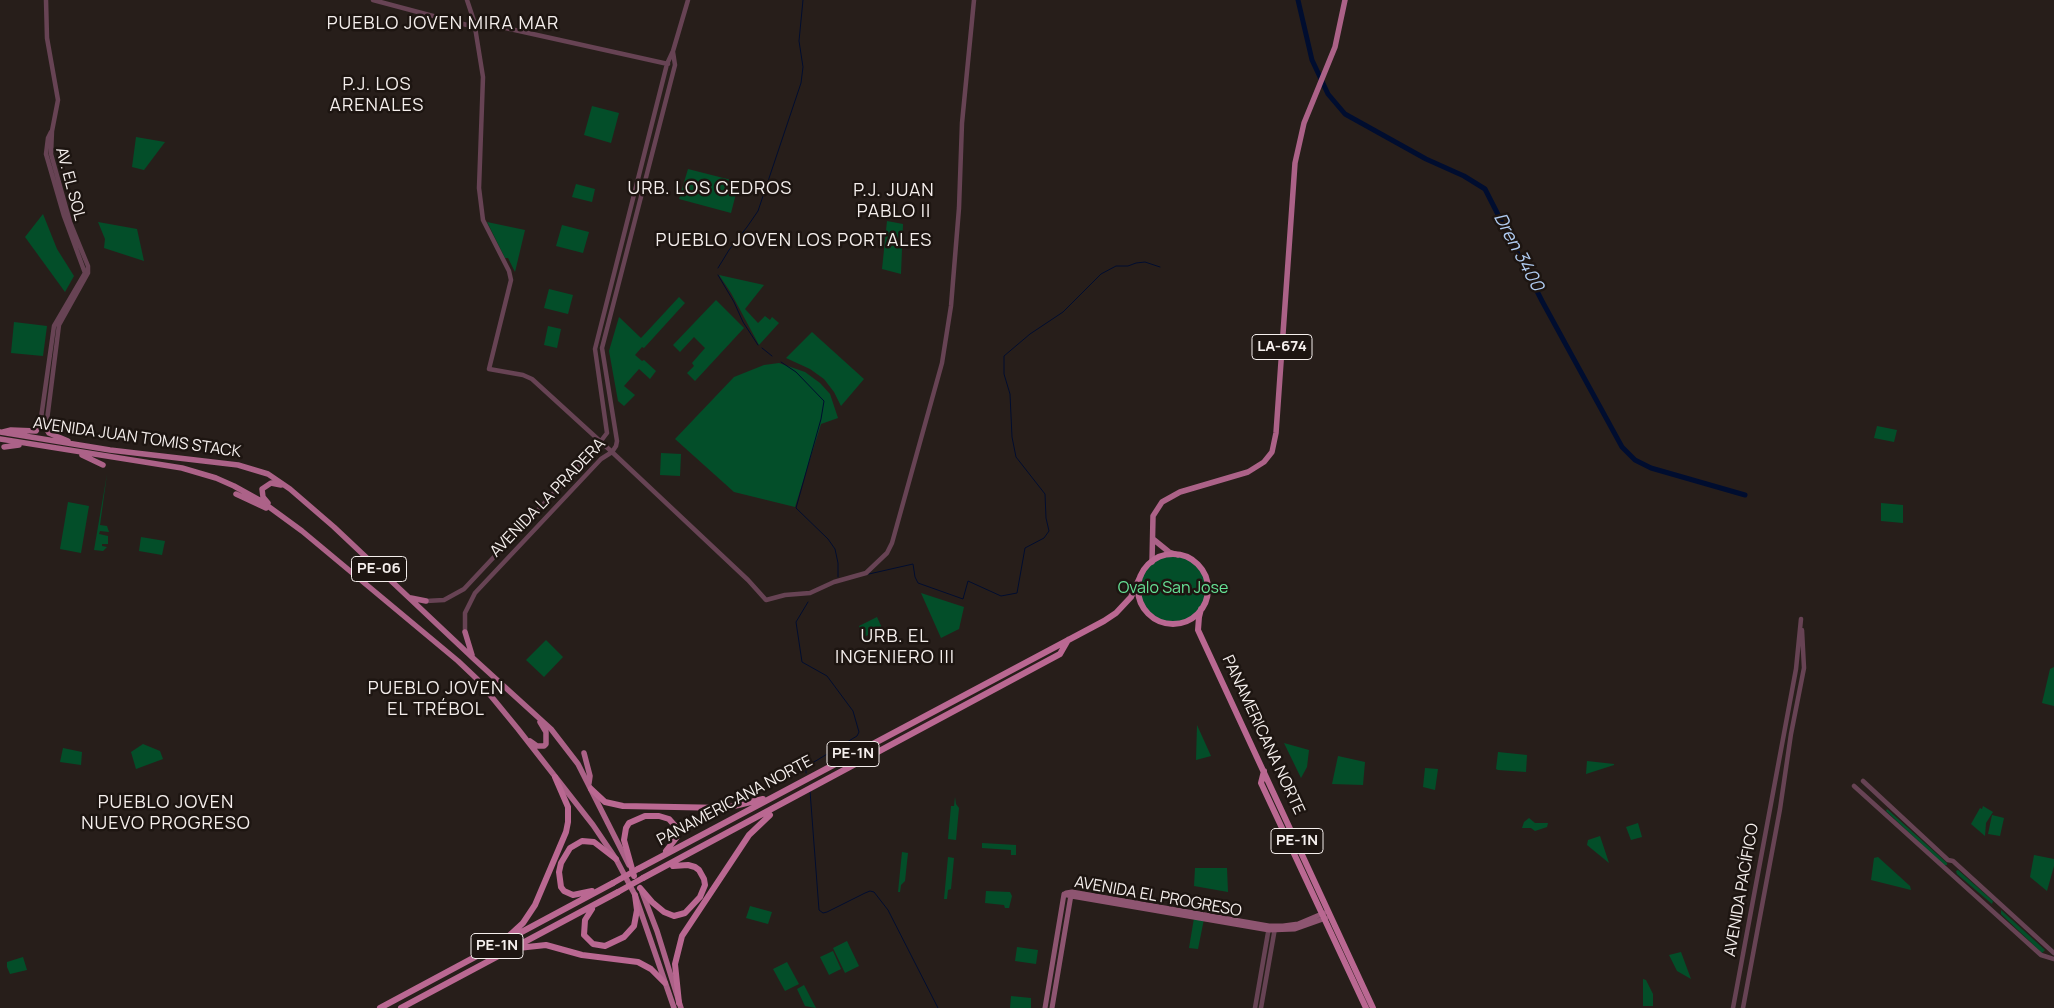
<!DOCTYPE html>
<html>
<head>
<meta charset="utf-8">
<style>
  body { margin:0 }
  canvas { display:block; background:#271e1a }
</style>
</head>
<body>
<canvas width="2054" height="1008"></canvas>
<script>
const ctx = document.querySelector('canvas').getContext('2d');
ctx.lineJoin = 'round';
function fill(path, color) {
  ctx.fillStyle = color;
  ctx.fill(path, 'evenodd');
}
function poly(rows) {
  const path = new Path2D();
  for (const r of rows) {
    if (r.length === 3) {
      path.moveTo(r[0] + r[2], r[1]);
      path.arc(r[0], r[1], r[2], 0, 2 * Math.PI);
      continue;
    }
    path.moveTo(r[0], r[1]);
    for (let i = 2; i < r.length; i += 2) path.lineTo(r[i], r[i + 1]);
  }
  return path;
}
function trace(path, color, width, dash) {
  ctx.strokeStyle = color;
  ctx.lineWidth = width;
  ctx.lineCap = dash ? 'butt' : 'round';
  ctx.setLineDash(dash || []);
  ctx.stroke(path);
}
function drawText(font, color, halo, rows, align = 'center') {
  ctx.font = font + ' Manrope,sans-serif';
  ctx.lineWidth = 5;
  ctx.setLineDash([]);
  ctx.textBaseline = 'middle';
  ctx.strokeStyle = halo;
  ctx.fillStyle = color;
  for (const [text, x, y, turn = 0] of rows) {
    ctx.save();
    ctx.translate(x, y);
    ctx.rotate((+turn || 0) * Math.PI / 180);
    ctx.textAlign = isNaN(turn) ? turn : align;
    if (halo) ctx.strokeText(text, 0, 0);
    ctx.fillText(text, 0, 0);
    ctx.restore();
  }
}
const green = poly([
  [592,106,619,113,611,143,584,135],
  [136,137,165,142,144,170,132,167],
  [688,169,739,182,731,213,679,199],
  [576,184,595,189,592,202,572,197],
  [43,214,57,249,74,276,65,292,25,237],
  [887,221,903,224,901,274,882,269],
  [98,222,137,229,144,261,104,248,105,239],
  [487,222,525,230,515,272,508,258,505,258],
  [562,225,589,232,583,253,556,246],
  [719,275,764,285,745,309,758,323,765,316,770,320,772,317,779,323,759,345,731,293],
  [549,289,573,295,568,314,544,308],
  [679,297,685,303,644,348,642,347,635,355,642,361,644,360,656,371,650,379,639,369,624,386,635,395,624,406,618,401,609,351,619,317,641,338],
  [716,300,744,328,695,381,687,373,694,366,692,363,705,348,694,337,680,352,673,345],
  [14,322,47,326,43,356,11,353],
  [548,326,561,329,557,348,544,345],
  [812,332,864,379,841,406,834,392,824,379,810,369,786,358],
  [779,363,805,372,820,383,830,394,838,418,821,424,795,507,734,492,675,439,734,377,764,365],
  [1877,426,1897,430,1894,442,1874,438],
  [661,453,681,454,680,476,660,475],
  [107,474,100,525,107,526,109,532,100,531,99,534,108,536,108,544,102,544,102,546,107,547,103,551,94,550],
  [68,502,89,506,81,553,60,549],
  [1881,503,1903,505,1903,523,1881,521],
  [141,537,165,541,162,555,139,551],
  [1173,589,33],
  [921,593,964,607,959,629,941,638],
  [877,617,882,628,864,637,859,626],
  [546,640,563,657,544,677,526,660],
  [2054,667,2054,706,2042,703,2050,669],
  [1197,725,1211,756,1196,760],
  [1284,743,1309,750,1307,767,1301,778],
  [143,744,160,751,163,759,136,769,131,752],
  [63,748,82,752,81,765,60,762],
  [1498,752,1527,755,1526,772,1498,770,1496,769],
  [1338,756,1365,762,1363,785,1332,784],
  [1587,761,1614,764,1614,765,1586,774],
  [1425,768,1438,769,1435,790,1423,787],
  [955,797,956,804,959,808,956,840,948,839,951,806,954,806],
  [1983,806,1993,812,1986,823,1985,836,1971,824,1980,808,1982,809],
  [1887,809,1947,863,1947,865,1944,865,1886,811],
  [1992,815,2004,818,2000,836,1988,834],
  [1529,818,1535,823,1548,823,1547,827,1535,831,1531,828,1522,828,1524,822],
  [1638,823,1642,837,1631,840,1626,827],
  [1600,836,1609,863,1587,845,1588,840],
  [982,843,1016,845,1016,855,1011,855,1011,850,982,848],
  [902,852,908,853,905,881,901,885,900,892,898,892],
  [2034,855,2054,859,2054,866,2047,891,2030,877],
  [948,857,954,858,951,889,948,890,947,899,944,899],
  [1878,857,1910,886,1911,890,1871,880,1874,858],
  [1195,868,1227,868,1228,892,1194,886],
  [1958,870,1993,901,1992,904,1957,874,1956,871],
  [986,891,1010,892,1012,896,1009,908,1005,908,1004,905,985,903],
  [750,906,772,912,768,924,746,918],
  [2001,910,2045,950,2042,953,2001,914],
  [1194,918,1204,919,1198,949,1189,948],
  [847,941,859,966,845,973,833,948],
  [1017,947,1038,950,1036,964,1015,961],
  [833,951,841,969,829,975,820,957],
  [1681,952,1691,979,1677,971,1669,955],
  [23,957,27,970,10,974,7,967,7,962],
  [787,962,799,984,785,991,773,969],
  [1643,979,1646,980,1653,994,1653,1006,1643,1006],
  [804,985,816,1008,805,1006,797,989],
  [1011,996,1031,998,1031,1008,1010,1008]
]);
const stream = poly([
  [718,268,729,250,747,227,758,211,801,83,803,67,799,41,803,0],
  [718,275,734,302,743,322,758,345],
  [762,348,772,356],
  [781,362,796,372,824,401,821,419,796,508,828,539,835,549,838,563,838,577],
  [869,574,913,564,915,577,918,583,963,599,968,581,1001,596,1017,593,1025,548,1044,538,1049,531,1046,518,1045,494,1016,457,1012,437,1010,394,1004,374,1004,356,1030,334,1063,312,1101,274,1116,266,1128,266,1136,263,1145,262,1160,267],
  [806,773,806,768,809,765,857,736,859,732,853,711,827,676,802,662,796,622,808,602],
  [810,791,819,910,823,913,827,912,865,893,870,891,874,892,888,910,938,1008]
]);
const canal = poly([
  [1298,0,1312,60,1328,94,1345,114,1426,159,1464,176,1485,189,1542,301,1622,447,1635,460,1651,468,1745,495]
]);
const tertiary = poly([
  [46,0,47,38,58,100,52,131,51,154,70,222,88,266,88,273,59,325,46,428],
  [373,0,467,25,474,21,668,64],
  [467,0,474,21,483,77,479,188,483,220,509,271,511,280,489,369,523,375,532,379,612,452,748,580,766,600,785,595,810,593,834,582,866,573,887,553,892,543,942,363,951,306,959,208,962,123,974,0],
  [40,425,54,326,85,273,64,216,46,154,48,138,51,132],
  [426,601,444,600,464,589,594,450,607,433,595,349,667,64,673,51,688,0],
  [465,632,465,613,475,593,601,459,612,452,616,446,617,441,602,348,675,65,673,52],
  [1863,781,1948,860,1953,861,2054,953],
  [1854,786,2041,955,2054,959],
  [1255,1008,1269,927],
  [1261,1008,1275,928],
  [1733,1008,1796,669,1801,619],
  [1743,1008,1780,809,1791,734,1804,668,1802,630]
]);
const secondary = poly([
  [1066,893,1072,892,1269,926,1283,926,1298,924,1324,913],
  [1064,894,1071,896,1269,930,1295,929,1326,918],
  [1045,1008,1064,894],
  [1052,1008,1071,895]
]);
const primary = poly([
  [46,428,49,433,68,441],
  [0,432,110,450,238,465,268,474,290,489,334,527,474,659,551,729,578,764,629,865],
  [3,432,11,430,36,431,40,425],
  [0,439,182,468,216,478,234,486,261,501,302,531,458,661,477,679,518,729,593,825,616,859,635,895,674,1008],
  [4,447,19,445],
  [82,455,103,465],
  [236,494,266,508],
  [268,503,263,497,262,489,271,483,281,485],
  [1153,539,1169,552,1178,555],
  [1152,562,1153,516,1162,502,1180,492,1248,472,1264,462,1272,452,1276,433,1295,163,1304,123,1335,47,1345,0],
  [411,598,426,601],
  [465,632,472,655],
  [530,741,537,746,544,746,546,744,546,732,540,722],
  [584,753,590,776,589,783],
  [642,892,657,931,681,1008]
]);
const trunk = poly([
  [1173,589,35],
  [1201,609,1199,617,1198,630,1373,1008],
  [1264,771,1261,783,1366,1008],
  [591,789,605,802,623,806,726,808,763,799],
  [638,869,1104,621,1116,613,1131,597,1141,575],
  [634,876,624,840,626,828,629,823,645,816,659,816,669,819,676,827,677,837,666,851],
  [643,878,1060,654,1068,640],
  [640,888,652,902,664,912,674,916,685,913,700,897,705,885,704,879,699,870,695,867,688,865,673,866],
  [592,891,573,895,564,891,561,887,559,872,561,863,570,848,582,841,594,842,616,859],
  [592,909,585,920,584,935,593,944,605,946,624,937,634,926,637,910,635,895],
  [510,935,523,923,535,905,566,832,568,822,568,807,555,777],
  [518,948,546,945,582,955,638,962,651,969,665,983],
  [679,1003,675,964,682,936,749,835,770,815],
  [380,1008,613,883],
  [401,1008,618,892]
]);
const trunkBridge = poly([
  [613,883,638,869],
  [618,892,643,878]
]);
const shields = [
  [1282,347,60],
  [379,569,55],
  [853,754,52],
  [1297,841,52],
  [497,946,52]
];
const shieldNames = [
  ["LA-674",1282,347],
  ["PE-06",379,569],
  ["PE-1N",853,754],
  ["PE-1N",1297,841],
  ["PE-1N",497,946]
];
const streetNames = [
  ["AV. EL SOL",70,184,75],
  ["AVENIDA JUAN TOMIS STACK",137,438,8],
  ["AVENIDA LA PRADERA",548,498,-46],
  ["PANAMERICANA NORTE",1263,735,65],
  ["PANAMERICANA NORTE",735,801,-28],
  ["AVENIDA PACÍFICO",1742,890,-80],
  ["AVENIDA EL PROGRESO",1158,897,10]
];
const parkNames = [
  ["Ovalo San Jose",1173,589]
];
const neighbourhoodNames = [
  ["PUEBLO JOVEN MIRA MAR",443,24],
  ["P.J. LOS",377,85],
  ["ARENALES",377,106],
  ["URB. LOS CEDROS",710,189],
  ["P.J. JUAN",894,191],
  ["PABLO II",894,212],
  ["PUEBLO JOVEN LOS PORTALES",794,241],
  ["URB. EL",895,637],
  ["INGENIERO III",895,658],
  ["PUEBLO JOVEN",436,689],
  ["EL TRÉBOL",436,710],
  ["PUEBLO JOVEN",166,803],
  ["NUEVO PROGRESO",166,824]
];
const waterNames = [
  ["Dren 3400",1518,252,62]
];
fill(green, '#034e29');
trace(stream, '#000d2f', 1);
trace(canal, '#000d2f', 5);
trace(tertiary, '#674354', 4.5);
trace(secondary, '#8e5571', 5);
trace(primary, '#ac6288', 5.5);
trace(trunk, '#ba6892', 6);
trace(trunkBridge, '#ba6892', 6);
for (const [x, y, w] of shields) {
  const box = new Path2D();
  box.roundRect(x - w / 2, y - 12.5, w, 25, 4);
  ctx.fillStyle = '#1d1511';
  ctx.fill(box);
  trace(box, '#f5efed', 1);
}
drawText('bold 15px', '#f5efed', null, shieldNames);
drawText('16px', '#f5efed', '#1d1511', streetNames);
drawText('16px', '#66e296', '#1d1511', parkNames);
ctx.letterSpacing = '1px';
drawText('18px', '#f5efed', '#1d1511', neighbourhoodNames);
ctx.letterSpacing = '0px';
drawText('italic 18px', '#b0ccf2', '#1d1511', waterNames);
</script>
</body>
</html>
